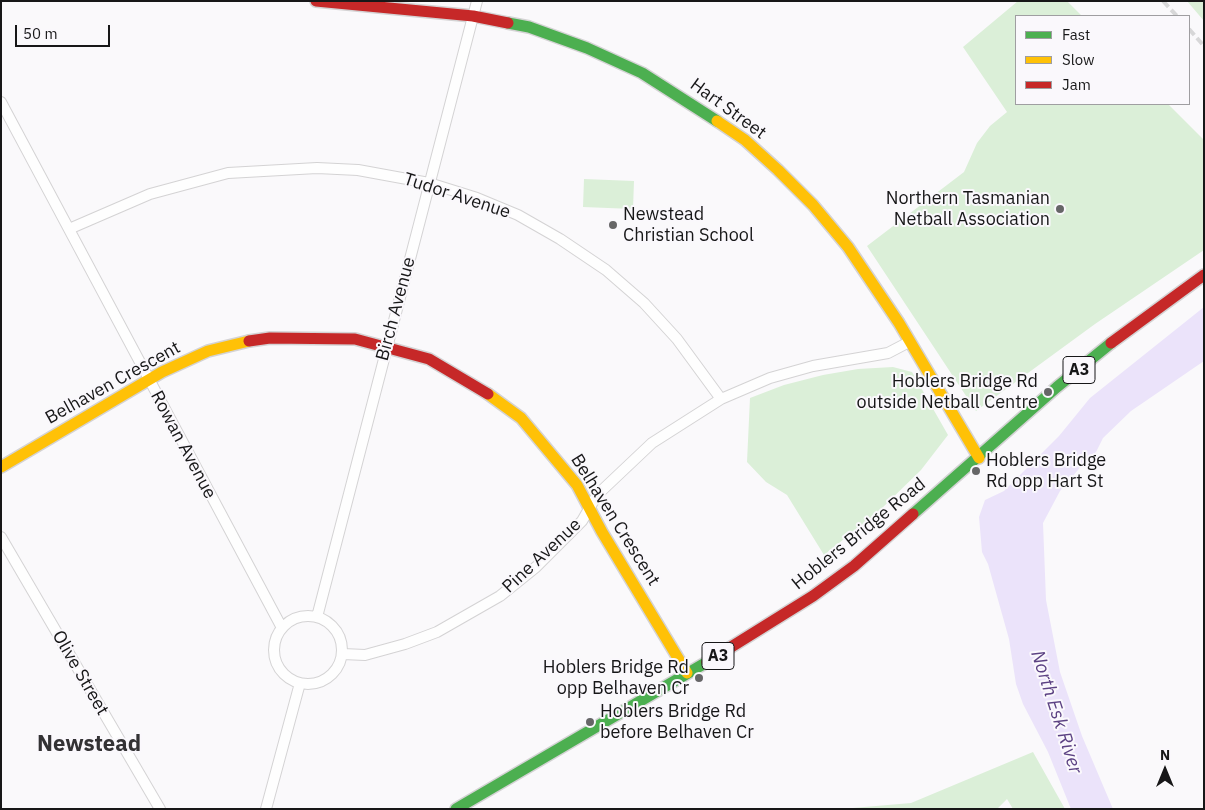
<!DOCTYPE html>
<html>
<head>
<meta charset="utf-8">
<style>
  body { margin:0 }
  #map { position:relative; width:1205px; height:810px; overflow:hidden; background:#faf9fb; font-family:"IBM Plex Sans",sans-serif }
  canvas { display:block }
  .frame { position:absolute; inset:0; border:2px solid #171718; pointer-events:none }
  .legend { position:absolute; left:1015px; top:15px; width:175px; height:90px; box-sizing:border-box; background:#faf8fc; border:1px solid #9f9ea1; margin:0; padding:6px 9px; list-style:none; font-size:15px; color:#171718 }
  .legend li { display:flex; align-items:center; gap:10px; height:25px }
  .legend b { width:25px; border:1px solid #9f9ea1 }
  .north { position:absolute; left:1140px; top:745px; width:50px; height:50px; -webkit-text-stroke:4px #faf8fc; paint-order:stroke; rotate:0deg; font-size:14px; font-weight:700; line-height:20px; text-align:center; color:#171718 }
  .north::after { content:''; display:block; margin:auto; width:18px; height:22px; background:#171718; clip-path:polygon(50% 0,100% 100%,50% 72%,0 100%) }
  .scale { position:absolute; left:15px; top:25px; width:95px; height:22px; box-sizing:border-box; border:2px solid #171718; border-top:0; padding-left:6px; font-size:15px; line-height:18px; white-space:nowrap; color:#171718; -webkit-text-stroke:4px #faf8fc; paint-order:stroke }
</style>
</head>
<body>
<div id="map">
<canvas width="1205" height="810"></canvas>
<div class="frame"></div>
<ul class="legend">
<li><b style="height:6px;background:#4caf50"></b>Fast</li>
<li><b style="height:6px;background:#ffc107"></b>Slow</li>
<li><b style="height:6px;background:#c62828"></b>Jam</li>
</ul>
<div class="north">N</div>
<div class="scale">50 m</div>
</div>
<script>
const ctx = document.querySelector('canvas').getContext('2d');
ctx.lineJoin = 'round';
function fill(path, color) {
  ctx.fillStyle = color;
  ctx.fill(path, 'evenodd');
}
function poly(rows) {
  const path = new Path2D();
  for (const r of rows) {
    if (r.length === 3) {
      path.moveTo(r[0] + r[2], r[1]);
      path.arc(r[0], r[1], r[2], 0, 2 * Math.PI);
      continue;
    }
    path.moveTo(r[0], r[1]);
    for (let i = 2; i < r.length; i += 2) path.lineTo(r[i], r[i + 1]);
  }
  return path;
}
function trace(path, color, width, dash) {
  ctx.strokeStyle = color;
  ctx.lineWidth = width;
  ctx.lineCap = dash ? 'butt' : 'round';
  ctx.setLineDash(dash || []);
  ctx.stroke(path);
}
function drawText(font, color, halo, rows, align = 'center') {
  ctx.font = font + ' "IBM Plex Sans",sans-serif';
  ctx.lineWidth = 4;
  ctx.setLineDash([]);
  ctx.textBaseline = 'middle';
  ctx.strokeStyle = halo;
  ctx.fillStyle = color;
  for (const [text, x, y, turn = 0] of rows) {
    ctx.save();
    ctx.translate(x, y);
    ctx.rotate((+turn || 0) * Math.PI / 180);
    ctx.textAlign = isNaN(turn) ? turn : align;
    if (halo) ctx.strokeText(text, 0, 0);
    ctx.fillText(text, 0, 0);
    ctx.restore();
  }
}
const green = poly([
  [1018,1,1067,1,1082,16,1016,16,1016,104,1168,104,1204,140,1204,250,1095,324,976,411,867,246,964,172,977,143,990,126,1007,112,963,47],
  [1187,1,1204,1,1204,21],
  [584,179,634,181,633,209,583,207],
  [893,367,912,372,948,435,921,470,879,511,824,555,787,495,766,482,747,462,750,398,784,385,823,375,858,369],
  [1033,752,1065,809,1013,809,1007,799,997,809,841,809,911,803]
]);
const water = poly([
  [1204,307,1204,361,1131,411,1103,438,1096,452,1089,457,1060,491,1043,523,1046,600,1060,672,1082,736,1113,809,1071,809,1048,752,1023,704,1016,684,1009,639,988,564,982,552,979,517,985,500,1004,491,1059,436,1090,398]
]);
const street = poly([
  [1,102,282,628],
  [69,229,150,194,228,173,317,168,358,170,429,183,477,198,518,215,560,239,606,270,644,303,677,339,721,399],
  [1,537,160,809],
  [308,650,34],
  [317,617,477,1],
  [343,654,365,655,405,644,437,632,500,596,536,567,582,521,597,495,652,443,721,399,770,378,813,366,888,353,909,342],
  [266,809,300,683]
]);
const fast = poly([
  [508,23,529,27,587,48,642,73,717,121],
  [913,514,1057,387,1111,343],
  [456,809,707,662]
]);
const slow = poly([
  [717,121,745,140,778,170,813,205,848,247,899,323,979,458],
  [488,394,521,418,577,485,602,532,687,673],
  [1,467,162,372,208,351,249,341]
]);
const jam = poly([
  [316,1,473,16,508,23],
  [249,341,270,338,355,339,429,359,488,394],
  [1111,343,1204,275],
  [707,662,813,596,854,566,913,514]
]);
const rail = poly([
  [1163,1,1177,16],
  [1189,29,1204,46]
]);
const markers = [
  [1060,209,5,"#666667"],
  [613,225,5,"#666667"],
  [1048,392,5,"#666667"],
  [976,471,5,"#666667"],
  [699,678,5,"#666667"],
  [590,722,5,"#666667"]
];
const shields = [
  [1079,370,32],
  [718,656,32]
];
const shieldNames = [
  ["A3",1079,370],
  ["A3",718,656]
];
const streetNames = [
  ["Hart Street",728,109,36],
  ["Tudor Avenue",457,196,18],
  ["Birch Avenue",396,309,-75],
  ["Belhaven Crescent",113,383,-29],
  ["Rowan Avenue",183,445,62],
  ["Belhaven Crescent",615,520,58],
  ["Hoblers Bridge Road",859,534,-39],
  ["Pine Avenue",542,556,-43],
  ["Olive Street",80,673,60]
];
const poiNames = [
  ["Northern Tasmanian",1050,199],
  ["Netball Association",1050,220],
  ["Newstead",623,215,"left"],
  ["Christian School",623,236,"left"],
  ["Hoblers Bridge Rd",1038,382],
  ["outside Netball Centre",1038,403],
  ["Hoblers Bridge",986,461,"left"],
  ["Rd opp Hart St",986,482,"left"],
  ["Hoblers Bridge Rd",689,668],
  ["opp Belhaven Cr",689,689],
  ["Hoblers Bridge Rd",600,712,"left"],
  ["before Belhaven Cr",600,733,"left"]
];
const waterNames = [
  ["North Esk River",1056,712,72]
];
const districtNames = [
  ["Newstead",89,745]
];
fill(green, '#dbefd8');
fill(water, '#ebe3fa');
trace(street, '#d4d3d4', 12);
trace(fast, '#d4d3d4', 14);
trace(slow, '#d4d3d4', 14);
trace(jam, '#d4d3d4', 14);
trace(street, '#fefefe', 10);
trace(fast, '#4caf50', 11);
trace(slow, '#ffc107', 11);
trace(jam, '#c62828', 11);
trace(rail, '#d7d7d8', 4, [8, 4]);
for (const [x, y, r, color] of markers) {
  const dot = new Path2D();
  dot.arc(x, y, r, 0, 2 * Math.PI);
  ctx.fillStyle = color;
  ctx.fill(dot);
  trace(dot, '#faf8fc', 2);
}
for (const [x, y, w] of shields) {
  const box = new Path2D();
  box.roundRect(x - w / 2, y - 13.5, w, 27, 4);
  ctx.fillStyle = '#faf8fc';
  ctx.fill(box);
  trace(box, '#171718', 1);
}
drawText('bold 16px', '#171718', null, shieldNames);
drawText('18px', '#171718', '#faf8fc', streetNames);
drawText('18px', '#171718', '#faf8fc', poiNames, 'right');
drawText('italic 19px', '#5c4283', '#faf8fc', waterNames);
drawText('bold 22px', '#333234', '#faf8fc', districtNames);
</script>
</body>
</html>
